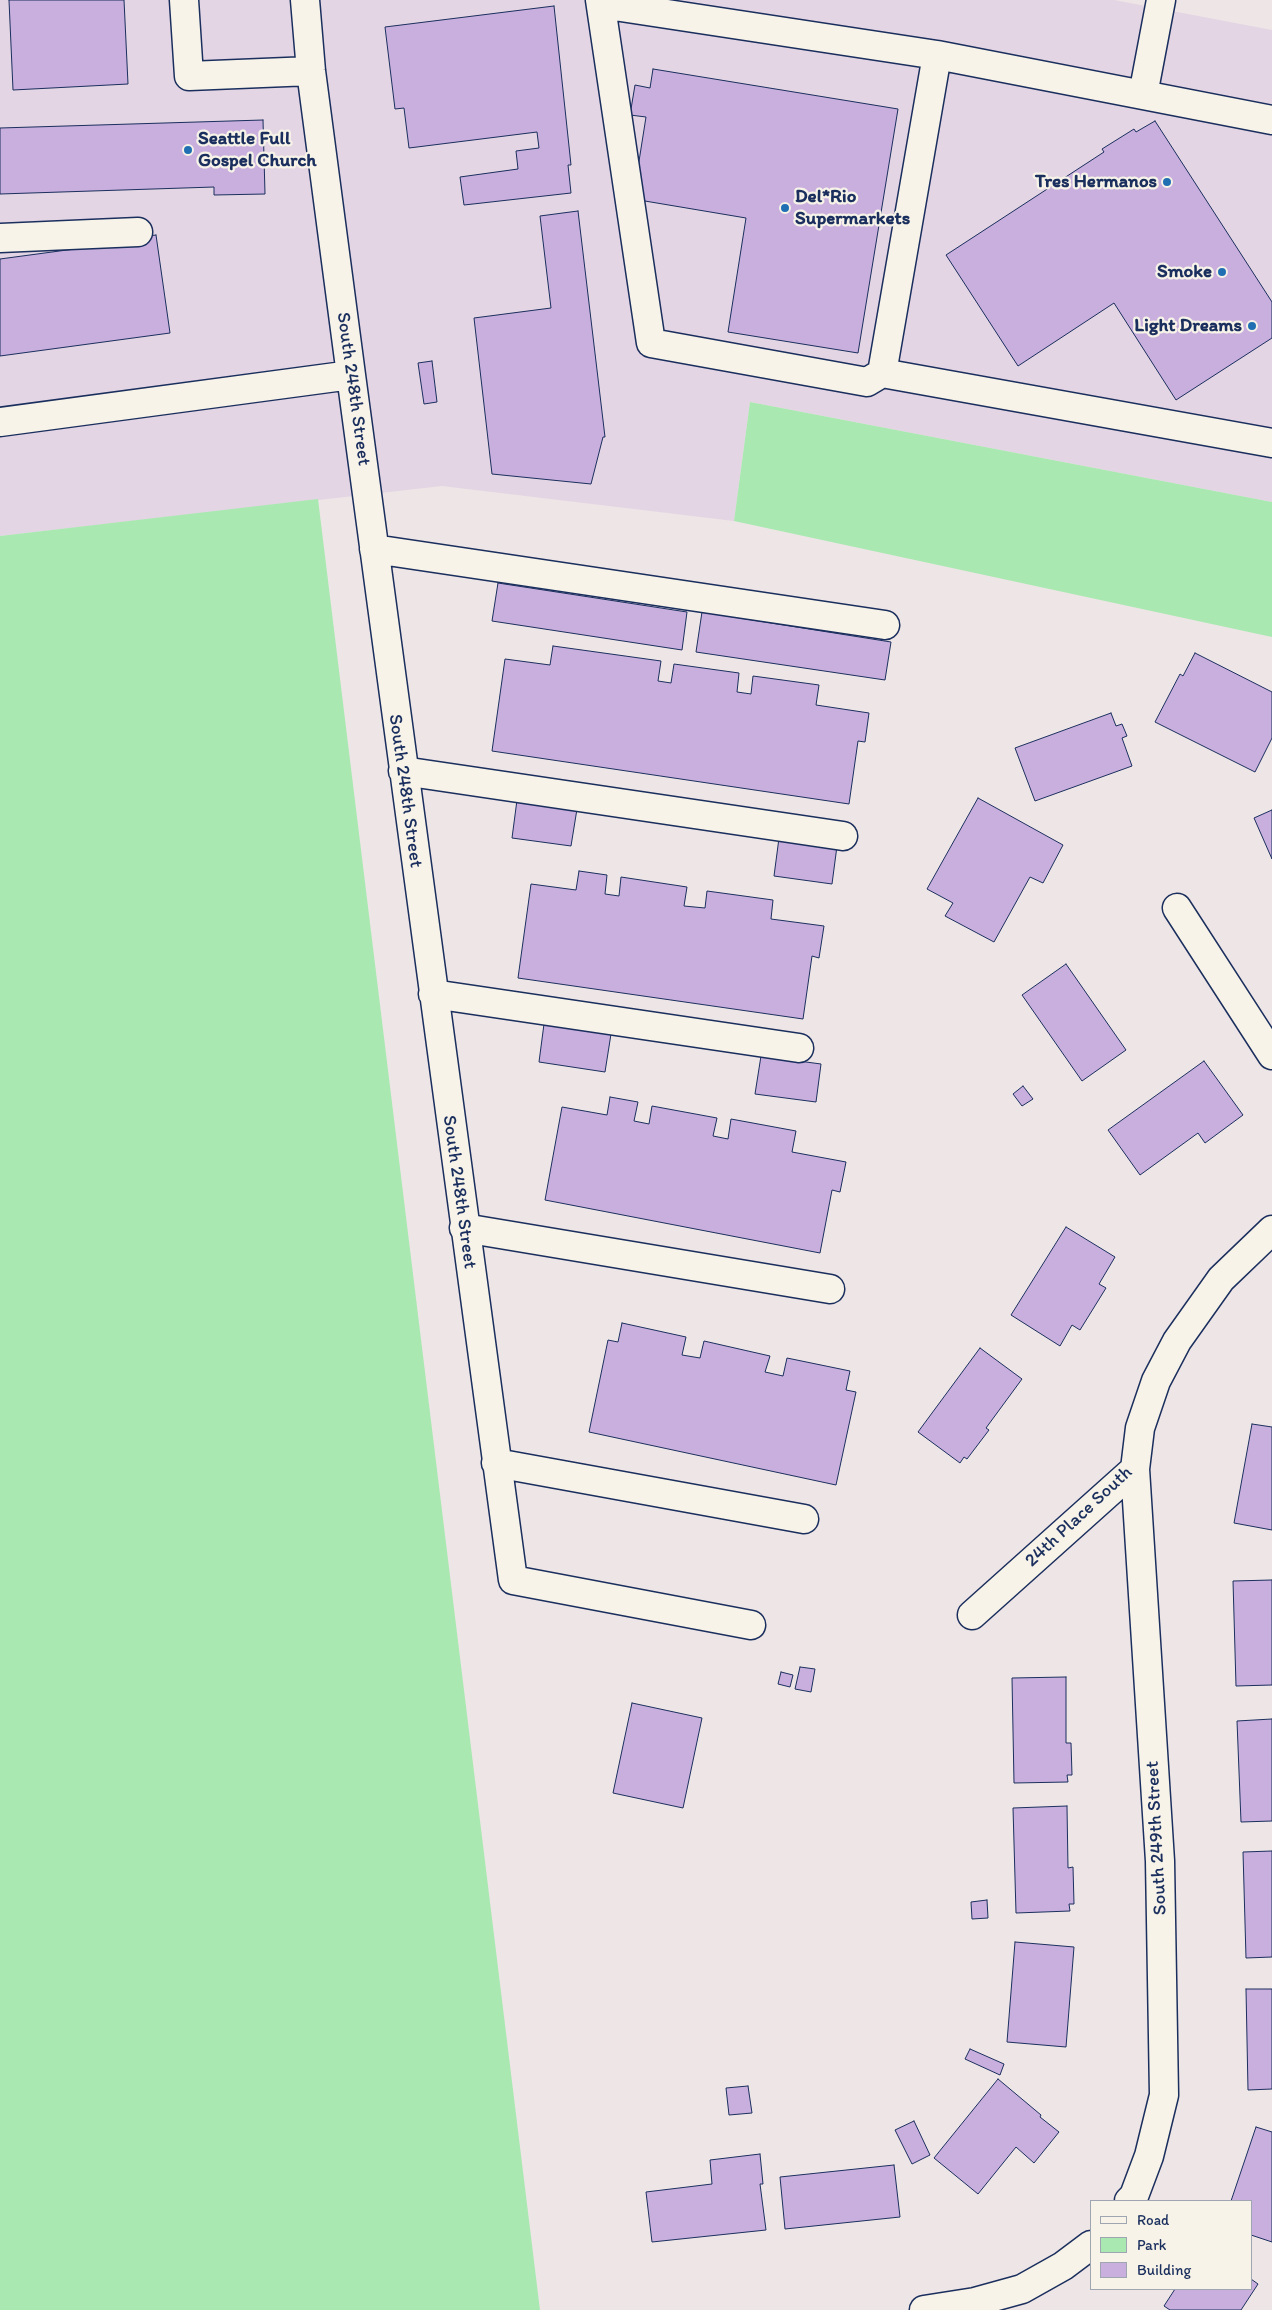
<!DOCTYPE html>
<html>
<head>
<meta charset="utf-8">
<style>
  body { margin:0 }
  #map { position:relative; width:1272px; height:2310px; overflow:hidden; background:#eee5e6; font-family:Itim,sans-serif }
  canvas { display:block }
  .legend { position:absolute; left:1090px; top:2200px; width:162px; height:90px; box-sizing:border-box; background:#f7f3e8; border:1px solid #9fa5b1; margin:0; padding:6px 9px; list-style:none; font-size:15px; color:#1b2f5e }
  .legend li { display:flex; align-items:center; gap:10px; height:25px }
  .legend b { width:25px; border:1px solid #9fa5b1 }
</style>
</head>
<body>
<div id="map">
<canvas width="1272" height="2310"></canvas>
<ul class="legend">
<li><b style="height:6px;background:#f7f3e8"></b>Road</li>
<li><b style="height:14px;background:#a9e9b1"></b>Park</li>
<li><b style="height:14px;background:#c8afdd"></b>Building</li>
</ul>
</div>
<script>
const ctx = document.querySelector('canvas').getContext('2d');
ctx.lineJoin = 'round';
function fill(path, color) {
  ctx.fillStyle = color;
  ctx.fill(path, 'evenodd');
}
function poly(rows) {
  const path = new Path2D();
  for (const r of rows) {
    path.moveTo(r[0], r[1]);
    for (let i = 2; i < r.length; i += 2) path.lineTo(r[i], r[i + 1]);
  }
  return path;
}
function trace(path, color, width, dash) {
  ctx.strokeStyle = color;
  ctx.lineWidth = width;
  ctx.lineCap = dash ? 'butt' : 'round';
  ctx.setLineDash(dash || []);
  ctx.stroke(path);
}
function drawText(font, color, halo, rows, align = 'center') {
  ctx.font = font + ' Itim,sans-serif';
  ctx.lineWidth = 4.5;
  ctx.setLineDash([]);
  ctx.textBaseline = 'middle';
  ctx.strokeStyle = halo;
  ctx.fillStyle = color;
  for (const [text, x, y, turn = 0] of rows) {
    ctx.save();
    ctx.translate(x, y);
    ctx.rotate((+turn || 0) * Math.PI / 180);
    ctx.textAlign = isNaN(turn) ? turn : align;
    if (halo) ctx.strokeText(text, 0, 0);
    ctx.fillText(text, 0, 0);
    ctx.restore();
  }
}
const built = poly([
  [0,0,1114,0,1272,30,1272,502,750,402,734,521,442,486,0,536]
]);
const green = poly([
  [750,402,1272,502,1272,637,734,521],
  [318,499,540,2310,0,2310,0,536]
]);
const building = poly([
  [9,0,124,0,128,84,13,90,9,0],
  [554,6,571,165,568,165,571,193,464,205,460,177,518,169,516,151,539,148,537,132,409,148,404,108,395,109,385,27,554,6],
  [653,69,898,109,858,353,728,332,746,218,633,199,646,117,630,115,635,85,650,88,653,69],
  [263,120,265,194,214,195,214,187,0,194,0,128,263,120],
  [1155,121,1272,302,1272,338,1176,400,1114,303,1018,366,946,255,1104,152,1102,149,1134,129,1136,132,1155,121],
  [578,211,605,437,603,437,591,484,492,474,474,318,551,308,540,216,578,211],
  [156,235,170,333,0,356,0,259,119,243,119,240,156,235],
  [432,361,437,402,424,404,418,363,432,361],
  [498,583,687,612,682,650,492,621,498,583],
  [702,612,891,642,885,680,696,652,702,612],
  [553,646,661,661,658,681,671,683,674,664,739,673,737,692,751,694,753,676,819,685,816,705,869,713,865,742,858,741,849,804,492,751,505,659,550,665,553,646],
  [1195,653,1272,692,1272,738,1255,772,1155,722,1180,674,1183,676,1195,653],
  [1111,713,1116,726,1122,724,1127,736,1122,738,1132,766,1035,801,1015,748,1111,713],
  [978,798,1063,845,1043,883,1030,877,994,942,945,916,953,903,927,889,978,798],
  [517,800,577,809,571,846,512,838,517,800],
  [1272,810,1272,859,1254,818,1272,810],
  [779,838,837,846,832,884,774,876,779,838],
  [579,871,607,875,605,894,619,896,621,877,687,887,684,906,705,908,707,891,773,900,771,919,824,926,819,958,812,956,803,1019,518,978,531,884,576,890,579,871],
  [1066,964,1126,1050,1082,1081,1022,995,1066,964],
  [544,1024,611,1034,605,1072,539,1062,544,1024],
  [761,1056,821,1064,816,1102,755,1094,761,1056],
  [1204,1061,1243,1115,1205,1143,1198,1133,1140,1175,1108,1130,1204,1061],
  [1023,1086,1033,1099,1022,1106,1013,1094,1023,1086],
  [610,1097,638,1102,634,1121,649,1124,652,1106,717,1118,713,1136,728,1139,731,1119,796,1131,792,1152,846,1162,840,1192,832,1190,820,1253,545,1200,562,1107,607,1115,610,1097],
  [1066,1227,1115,1257,1099,1284,1106,1288,1080,1330,1072,1325,1060,1346,1011,1315,1066,1227],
  [622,1323,686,1337,682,1355,700,1358,704,1341,770,1356,765,1372,783,1376,787,1358,850,1371,846,1390,856,1392,836,1485,589,1432,608,1340,618,1342,622,1323],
  [980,1348,1022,1379,986,1428,989,1430,967,1459,964,1457,960,1463,918,1432,980,1348],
  [1252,1424,1272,1427,1272,1530,1234,1523,1252,1424],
  [1272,1580,1272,1685,1236,1686,1233,1581,1272,1580],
  [800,1667,815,1669,811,1692,795,1689,800,1667],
  [781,1672,793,1675,790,1687,778,1684,781,1672],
  [1066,1677,1066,1743,1071,1743,1072,1775,1067,1775,1068,1782,1014,1783,1012,1678,1066,1677],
  [632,1703,702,1718,683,1808,613,1793,632,1703],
  [1272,1719,1272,1821,1241,1822,1237,1721,1272,1719],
  [1067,1806,1068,1868,1073,1867,1074,1904,1069,1904,1070,1911,1016,1913,1013,1808,1067,1806],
  [1272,1851,1272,1957,1246,1958,1243,1852,1272,1851],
  [987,1900,988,1918,972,1919,971,1902,987,1900],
  [1015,1942,1074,1947,1066,2047,1007,2042,1015,1942],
  [1246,1989,1272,1989,1272,2089,1248,2090,1246,1989],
  [970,2049,1004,2064,1000,2075,965,2059,970,2049],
  [998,2079,1041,2115,1040,2117,1059,2132,1034,2163,1016,2147,978,2194,934,2158,998,2079],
  [748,2086,752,2113,729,2115,726,2088,748,2086],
  [914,2121,930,2155,912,2164,895,2130,914,2121],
  [1256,2127,1272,2132,1272,2242,1251,2235,1251,2201,1231,2201,1256,2127],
  [760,2154,763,2184,760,2184,766,2230,652,2242,646,2192,712,2184,710,2160,760,2154],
  [894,2165,900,2217,785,2229,780,2177,894,2165],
  [1251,2279,1258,2284,1241,2310,1170,2310,1164,2306,1175,2289,1251,2289,1251,2279]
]);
const minor = poly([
  [184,0,189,76,311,71],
  [305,0,311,71,351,375,513,1580,751,1625],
  [600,0,651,343,867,382,882,373],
  [601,4,937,55],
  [1143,95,1161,0],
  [1272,120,937,55,882,373,1272,443],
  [0,238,138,232],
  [0,422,351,375],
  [374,549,885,625],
  [403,771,843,836],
  [1177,908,1272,1055],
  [433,994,799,1048],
  [464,1228,830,1289],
  [496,1463,804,1519],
  [972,1615,1135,1469,1140,1428,1156,1381,1177,1341,1221,1279,1272,1230],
  [1129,2201,1134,2196,1149,2156,1164,2095,1160,1861,1135,1469],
  [924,2310,975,2302,1022,2289,1063,2266,1091,2245]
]);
const markers = [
  [188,150,5,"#1f6fb2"],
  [1167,182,5,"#1f6fb2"],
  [785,208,5,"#1f6fb2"],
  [1222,272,5,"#1f6fb2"],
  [1252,326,5,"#1f6fb2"]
];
const poiNames = [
  ["Seattle Full",198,139,"left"],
  ["Gospel Church",198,161,"left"],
  ["Tres Hermanos",1157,182],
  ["Del*Rio",795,197,"left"],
  ["Supermarkets",795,219,"left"],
  ["Smoke",1212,272],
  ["Light Dreams",1242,326]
];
const streetNames = [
  ["South 248th Street",353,389,82],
  ["South 248th Street",405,791,82],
  ["South 248th Street",459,1192,82],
  ["24th Place South",1079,1517,-43],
  ["South 249th Street",1157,1838,-93]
];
fill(built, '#e3d5e3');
fill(green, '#a9e9b1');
fill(building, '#c8afdd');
trace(building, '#1b2f5e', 1);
trace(minor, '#1b2f5e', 31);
trace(minor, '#f7f3e8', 28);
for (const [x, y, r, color] of markers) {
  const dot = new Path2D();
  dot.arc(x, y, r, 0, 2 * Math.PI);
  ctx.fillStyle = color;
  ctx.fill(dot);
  trace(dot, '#f7f3e8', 2);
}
drawText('bold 19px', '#1b2f5e', '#f7f3e8', poiNames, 'right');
drawText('19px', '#1b2f5e', '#f7f3e8', streetNames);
</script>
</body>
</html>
